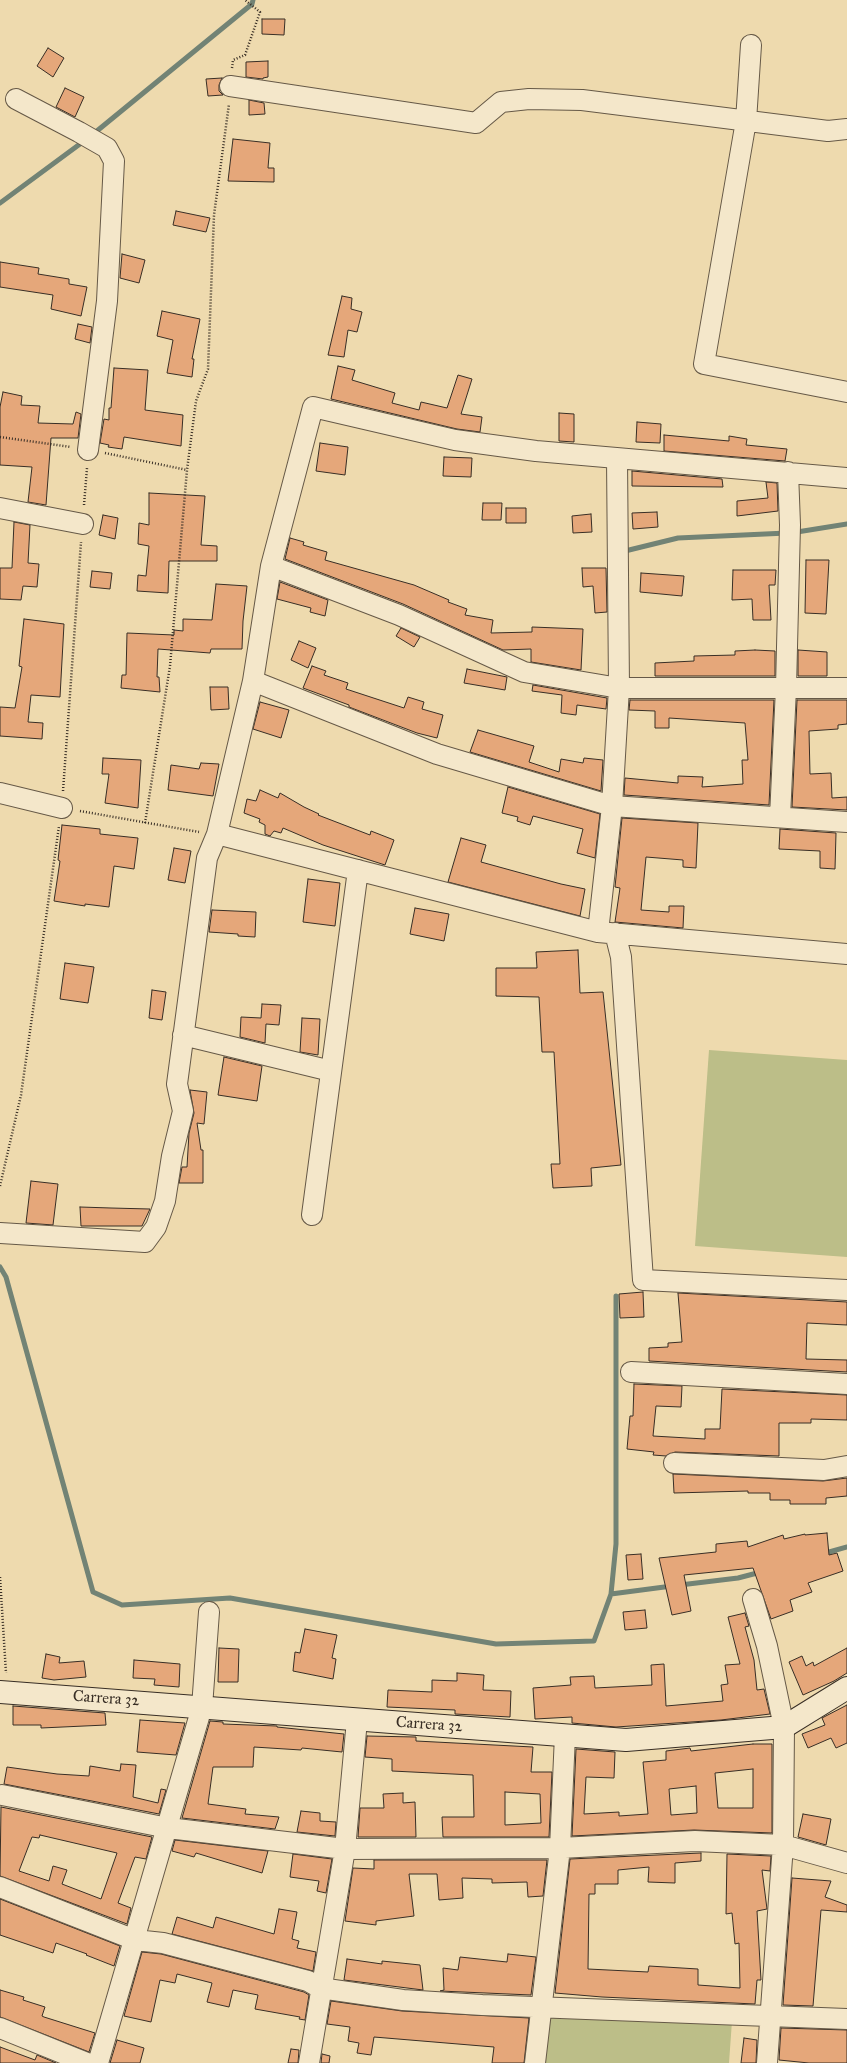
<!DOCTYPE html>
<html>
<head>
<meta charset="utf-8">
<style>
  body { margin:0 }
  canvas { display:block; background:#eedaae }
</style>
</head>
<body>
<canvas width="847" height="2063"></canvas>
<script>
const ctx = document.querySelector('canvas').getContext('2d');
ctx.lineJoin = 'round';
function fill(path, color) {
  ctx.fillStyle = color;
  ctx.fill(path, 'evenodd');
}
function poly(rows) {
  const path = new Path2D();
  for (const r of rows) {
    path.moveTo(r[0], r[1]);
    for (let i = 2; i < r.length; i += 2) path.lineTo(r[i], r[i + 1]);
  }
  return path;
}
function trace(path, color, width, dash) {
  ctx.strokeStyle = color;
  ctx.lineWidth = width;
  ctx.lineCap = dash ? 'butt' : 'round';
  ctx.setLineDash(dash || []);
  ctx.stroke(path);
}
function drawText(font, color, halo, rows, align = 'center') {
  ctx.font = font + ' "IM FELL Great Primer",serif';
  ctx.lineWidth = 3.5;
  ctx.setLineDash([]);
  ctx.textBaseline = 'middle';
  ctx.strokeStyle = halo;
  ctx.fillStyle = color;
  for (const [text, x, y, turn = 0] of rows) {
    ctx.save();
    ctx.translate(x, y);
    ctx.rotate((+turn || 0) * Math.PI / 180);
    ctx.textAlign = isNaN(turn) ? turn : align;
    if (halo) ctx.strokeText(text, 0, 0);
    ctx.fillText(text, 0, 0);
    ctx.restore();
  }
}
const green = poly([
  [709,1050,847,1060,847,1257,695,1246],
  [548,2009,732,2021,729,2063,544,2063]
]);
const stream = poly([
  [92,135,252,4,253,0],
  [0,203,84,141],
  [797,532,847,524],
  [625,551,678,538,787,533],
  [0,1267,6,1277,93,1592,122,1605,230,1598,496,1644,594,1641,611,1594,616,1544,616,1296],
  [822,1554,847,1547],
  [680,1585,738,1578,761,1572],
  [611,1594,672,1586]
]);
const building = poly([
  [262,19,285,19,284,35,262,34,262,19],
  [48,48,64,58,53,77,37,66,48,48],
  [268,61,268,77,263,78,263,79,246,77,246,62,268,61],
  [222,78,219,85,219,91,223,95,208,96,206,79,222,78],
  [65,88,84,97,75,117,56,107,65,88],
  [249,100,264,103,265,114,249,115,249,100],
  [233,139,270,143,268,168,274,168,274,182,228,181,233,139],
  [176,211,210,218,206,232,173,225,176,211],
  [122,254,145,260,139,283,120,278,122,254],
  [0,262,39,268,38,274,69,279,69,284,87,287,81,316,51,309,53,295,0,287,0,262],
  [342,296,352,298,351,309,362,312,357,332,348,330,344,357,328,355,342,296],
  [162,311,200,319,192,359,194,359,192,377,167,373,173,340,157,336,162,311],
  [78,324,92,327,90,343,75,339,78,324],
  [338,366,355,370,352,380,395,393,392,403,419,410,421,402,447,408,458,375,472,379,461,414,482,417,480,432,457,429,331,399,338,366],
  [114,368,148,370,145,410,183,415,181,446,124,437,122,449,108,447,109,445,100,443,104,419,109,420,109,408,111,408,114,368],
  [3,392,22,396,21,405,40,406,38,423,73,424,76,412,81,414,78,438,51,438,46,505,28,502,32,467,0,465,0,407,3,392],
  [559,413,574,414,574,442,559,441,559,413],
  [637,422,661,424,660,443,636,442,637,422],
  [664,435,729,441,729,436,747,439,746,445,787,449,785,461,664,451,664,435],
  [320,443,348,447,345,475,316,471,320,443],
  [444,457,472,458,471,477,443,476,444,457],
  [632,471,722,479,723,487,632,486,632,471],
  [766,482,777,483,778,511,737,516,737,501,768,498,766,482],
  [149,493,205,496,201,545,217,546,217,561,169,561,168,593,137,591,138,575,146,576,149,546,138,544,139,523,149,525,149,493],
  [483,503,502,503,501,520,482,520,483,503],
  [506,508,526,508,526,523,506,523,506,508],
  [657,512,658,527,633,529,632,513,657,512],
  [591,514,592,532,573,533,572,516,591,514],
  [103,515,118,518,115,539,99,535,103,515],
  [14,522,30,525,28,563,39,564,37,587,23,586,21,600,0,599,0,568,12,568,14,522],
  [290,538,304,542,303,545,327,552,325,560,414,585,449,600,448,602,467,609,465,615,493,620,491,633,532,632,532,627,583,629,581,670,531,662,531,649,503,650,403,604,285,559,290,538],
  [806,560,829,560,826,614,805,613,806,560],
  [582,568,606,568,607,612,595,613,593,586,583,587,582,568],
  [733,570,776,570,775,585,769,585,771,620,753,620,752,599,732,600,733,570],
  [92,571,112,573,110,589,90,587,92,571],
  [641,573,684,576,682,596,640,592,641,573],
  [280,582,328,600,325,616,310,612,311,608,277,599,280,582],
  [216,584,247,586,243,621,242,649,211,649,210,653,158,649,157,677,159,677,160,692,121,688,122,675,126,675,127,633,174,635,174,630,183,631,183,619,212,620,216,584],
  [24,619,64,624,60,697,31,695,28,722,43,723,42,739,0,736,0,707,15,708,22,667,19,666,24,619],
  [401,628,420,637,414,647,396,636,401,628],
  [299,641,316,648,308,668,291,660,299,641],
  [755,650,775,651,775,676,655,676,655,663,694,661,694,656,735,655,735,651,755,650],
  [798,650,827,652,827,676,798,676,798,650],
  [312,666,326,671,324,675,348,683,346,689,404,708,408,697,424,702,422,709,443,715,437,738,417,733,349,707,349,705,303,688,312,666],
  [467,669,507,677,505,690,464,683,467,669],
  [533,685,607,698,606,709,577,705,576,715,561,713,562,695,532,691,533,685],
  [210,687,228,687,229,709,211,710,210,687],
  [630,700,774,700,769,805,624,795,625,778,678,783,678,776,703,777,702,787,743,784,742,760,748,760,745,723,669,718,669,728,655,728,655,711,629,710,630,700],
  [797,700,847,700,847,724,838,725,838,729,809,731,810,774,831,773,832,798,847,797,847,810,792,807,797,700],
  [260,702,289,710,281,738,253,729,260,702],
  [478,730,534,746,529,762,559,772,561,759,583,763,584,758,603,760,601,791,470,752,478,730],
  [103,758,141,760,138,808,105,803,109,774,102,774,103,758],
  [201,763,219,764,213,796,168,790,171,765,199,769,201,763],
  [508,787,600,814,595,858,577,853,583,829,533,816,530,825,517,821,518,817,502,813,508,787],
  [260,790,278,798,280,793,304,807,319,814,318,815,370,835,371,831,394,840,385,865,323,845,283,828,281,833,274,831,270,836,265,834,265,825,259,822,260,819,244,813,247,799,256,801,260,790],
  [622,818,698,823,696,868,683,867,683,860,646,857,641,910,669,912,669,906,684,906,683,928,615,922,620,888,615,887,622,818],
  [62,825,100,829,100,834,138,838,134,869,114,866,109,907,85,904,85,906,54,901,60,861,58,860,62,825],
  [780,829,836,833,835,869,820,868,820,851,779,849,780,829],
  [461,838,486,845,481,862,561,884,585,889,580,916,448,882,461,838],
  [174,848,191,851,185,883,168,880,174,848],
  [308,879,340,883,335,926,303,922,308,879],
  [415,908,449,914,444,941,410,934,415,908],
  [212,910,256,912,255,937,238,936,238,934,209,932,212,910],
  [578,950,580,993,603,992,621,1165,591,1168,592,1186,553,1188,551,1164,560,1164,554,1052,542,1052,539,997,496,996,496,968,537,968,536,952,578,950],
  [65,963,94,967,88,1003,60,999,65,963],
  [152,990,166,992,162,1020,149,1018,152,990],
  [262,1004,281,1005,279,1025,266,1024,265,1043,240,1037,241,1017,261,1018,262,1004],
  [302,1018,320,1019,318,1055,300,1052,302,1018],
  [224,1057,262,1066,257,1101,218,1095,224,1057],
  [190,1090,207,1092,204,1124,197,1123,201,1150,203,1150,203,1183,179,1183,182,1167,187,1167,189,1133,194,1113,190,1090],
  [31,1181,58,1184,53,1225,26,1223,31,1181],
  [80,1207,111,1208,150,1209,142,1226,81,1226,80,1207],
  [643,1292,644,1317,620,1318,619,1294,643,1292],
  [678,1293,847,1302,847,1325,807,1323,806,1359,847,1360,847,1372,649,1361,649,1348,668,1347,668,1343,682,1342,678,1293],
  [634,1384,682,1386,681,1407,656,1406,653,1436,705,1439,705,1429,720,1429,722,1389,847,1395,847,1420,811,1419,811,1423,779,1423,779,1456,675,1452,666,1456,653,1455,654,1452,627,1449,630,1416,633,1416,634,1384],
  [673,1474,823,1481,847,1478,847,1496,826,1498,826,1504,790,1504,790,1500,770,1500,770,1493,748,1493,748,1491,674,1493,673,1474],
  [827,1533,829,1555,837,1553,843,1571,808,1583,812,1592,790,1600,793,1611,771,1619,753,1568,684,1575,691,1611,672,1615,659,1558,716,1552,716,1544,747,1541,748,1547,783,1535,784,1539,805,1534,805,1535,827,1533],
  [641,1554,643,1579,628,1580,626,1555,641,1554],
  [645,1610,647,1628,625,1630,623,1612,645,1610],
  [745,1613,749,1626,745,1627,754,1660,757,1690,764,1689,770,1714,721,1720,616,1727,572,1723,572,1717,535,1719,533,1688,571,1685,570,1677,594,1676,595,1688,652,1685,651,1665,664,1664,666,1706,723,1701,721,1685,728,1684,725,1665,740,1664,728,1617,745,1613],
  [305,1629,337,1635,332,1658,336,1659,333,1679,293,1671,295,1652,300,1653,305,1629],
  [219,1648,239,1649,238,1682,218,1682,219,1648],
  [847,1648,847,1673,834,1681,803,1695,789,1662,802,1656,806,1666,813,1662,814,1666,847,1648],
  [46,1654,60,1657,59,1663,84,1661,86,1677,54,1680,42,1678,46,1654],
  [134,1660,180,1664,179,1687,154,1685,155,1679,133,1678,134,1660],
  [457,1673,484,1675,483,1690,511,1691,510,1717,455,1714,455,1710,387,1707,388,1690,432,1692,432,1680,457,1681,457,1673],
  [847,1705,847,1743,836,1748,831,1738,808,1748,802,1734,825,1725,822,1718,847,1705],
  [13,1706,105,1713,106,1725,41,1728,41,1725,13,1725,13,1706],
  [140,1720,185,1723,176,1755,137,1752,140,1720],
  [210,1721,223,1722,223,1724,277,1726,277,1727,344,1734,342,1752,302,1748,301,1750,254,1747,253,1767,213,1767,208,1804,246,1809,245,1814,279,1817,275,1829,182,1818,210,1721],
  [367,1736,416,1737,416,1741,533,1747,531,1772,552,1772,549,1837,443,1837,442,1817,474,1817,473,1775,392,1771,392,1759,365,1757,367,1736],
  [505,1792,540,1794,541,1823,505,1825,505,1792],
  [753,1744,772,1744,772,1833,694,1830,572,1836,576,1749,615,1752,614,1778,586,1777,584,1814,619,1812,619,1816,648,1814,643,1762,666,1760,666,1751,690,1748,691,1751,753,1744],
  [753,1769,753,1808,718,1808,715,1773,753,1769],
  [696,1786,697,1813,671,1815,669,1789,696,1786],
  [121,1764,136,1765,133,1797,158,1803,161,1789,166,1790,159,1814,4,1784,7,1767,57,1774,89,1776,90,1766,120,1771,121,1764],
  [403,1793,403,1803,415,1802,416,1837,358,1837,360,1808,384,1808,383,1794,403,1793],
  [1,1807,152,1837,146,1859,135,1857,118,1903,131,1908,127,1924,0,1876,1,1807],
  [40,1835,117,1853,101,1899,62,1884,67,1870,53,1866,49,1881,19,1871,32,1837,39,1838,40,1835],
  [301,1811,320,1813,320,1821,336,1822,335,1836,297,1832,301,1811],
  [803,1814,831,1819,826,1845,798,1837,803,1814],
  [175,1840,268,1851,262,1873,196,1853,194,1857,172,1851,175,1840],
  [701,1853,701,1861,675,1863,675,1883,648,1882,649,1867,618,1870,618,1884,595,1884,595,1894,589,1894,588,1969,648,1972,649,1966,698,1969,698,1985,740,1988,739,1943,735,1944,732,1913,726,1914,727,1854,771,1856,770,1871,762,1870,767,1909,757,1911,761,1980,757,1980,755,2004,602,1997,555,1993,570,1859,701,1853],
  [293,1854,332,1859,326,1893,317,1891,319,1881,290,1877,293,1854],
  [374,1860,547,1860,543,1896,528,1897,527,1882,492,1883,492,1879,462,1878,463,1898,439,1900,437,1874,409,1874,414,1916,376,1921,376,1925,345,1921,353,1868,374,1869,374,1860],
  [792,1878,831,1881,825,1897,847,1905,847,1912,821,1910,813,2006,783,2005,792,1878],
  [0,1899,120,1946,114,1966,86,1955,87,1954,56,1943,53,1953,0,1935,0,1899],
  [279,1909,297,1912,292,1939,299,1941,297,1948,316,1952,313,1971,172,1934,177,1917,213,1928,216,1917,274,1934,279,1909],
  [142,1952,161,1954,304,1992,309,1995,305,2020,299,2019,300,2017,255,2009,258,1995,233,1990,229,2007,207,2002,212,1983,177,1974,175,1983,160,1980,151,2022,124,2016,142,1952],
  [508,1954,536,1957,531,1995,440,1991,444,1990,443,1968,458,1970,460,1957,507,1962,508,1954],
  [347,1959,382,1964,382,1961,420,1965,423,1990,344,1980,347,1959],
  [0,1990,24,1997,23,2000,45,2007,42,2016,44,2017,95,2033,89,2052,0,2017,0,1990],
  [331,2001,402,2011,529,2018,524,2063,492,2063,494,2047,374,2037,371,2055,357,2053,359,2043,348,2041,350,2027,327,2024,331,2001],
  [781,2028,847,2030,847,2063,809,2063,779,2060,781,2028],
  [744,2038,757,2040,756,2063,741,2063,744,2038],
  [117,2040,144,2048,140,2063,110,2063,117,2040],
  [0,2047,35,2060,37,2055,56,2063,0,2063,0,2047],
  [291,2049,299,2050,298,2063,288,2063,291,2049],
  [322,2054,330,2056,329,2063,321,2063,322,2054]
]);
const path = poly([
  [232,68,233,60,245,55,260,12,245,0],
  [0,437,71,447],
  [105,453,187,470],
  [84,505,87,468],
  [63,791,81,542],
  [80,811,199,832],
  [145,823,170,666,187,470,196,401,208,369,214,215,229,104],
  [0,1186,21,1095,59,826],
  [0,1577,6,1673]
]);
const street = poly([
  [751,45,746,121,704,364,847,392],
  [230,86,476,123,501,102,529,99,582,100,828,131,847,129],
  [16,99,79,132,107,148,114,161,107,301,88,450],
  [0,508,83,524],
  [271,566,399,615,524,672,619,688,847,688],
  [253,681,437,754,612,806,847,822],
  [0,793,62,808],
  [780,817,786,688,790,525,788,472],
  [217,834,598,932,847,954],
  [598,932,612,806,619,688,617,458],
  [615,933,621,957,643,1280,847,1290],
  [183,1035,331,1071],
  [312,1215,358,870],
  [0,1233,145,1242,156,1227,165,1201,172,1156,183,1111,177,1084,207,858,217,834,253,681,271,566,313,407,455,440,536,451,847,478],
  [631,1372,847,1384],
  [674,1463,824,1470,847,1466],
  [753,1599,767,1646,784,1727,783,1845,767,2063],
  [2,1795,168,1828,345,1849,560,1848,695,1841,783,1845,847,1863],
  [0,1887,135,1940,163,1943,308,1981,320,1988,403,2000,482,2005,847,2019],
  [0,2028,87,2063],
  [98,2063,202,1707,209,1612],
  [309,2063,345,1849,357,1720],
  [535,2063,560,1848,565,1735]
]);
const secondary = poly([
  [0,1692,626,1740,784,1727,847,1688]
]);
const streetNames = [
  ["Carrera 32",106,1699,4],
  ["Carrera 32",429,1725,4]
];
fill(green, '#bcbe88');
trace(stream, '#728375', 5);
fill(building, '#e5a77a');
trace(building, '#382e25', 1);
trace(street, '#665947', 22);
trace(secondary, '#382e25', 24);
trace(path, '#382e25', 2.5, [1, 2]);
trace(street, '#f4e7ca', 20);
trace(secondary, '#f4e7ca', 22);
drawText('16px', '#382e25', '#f4e7ca', streetNames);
</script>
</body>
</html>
